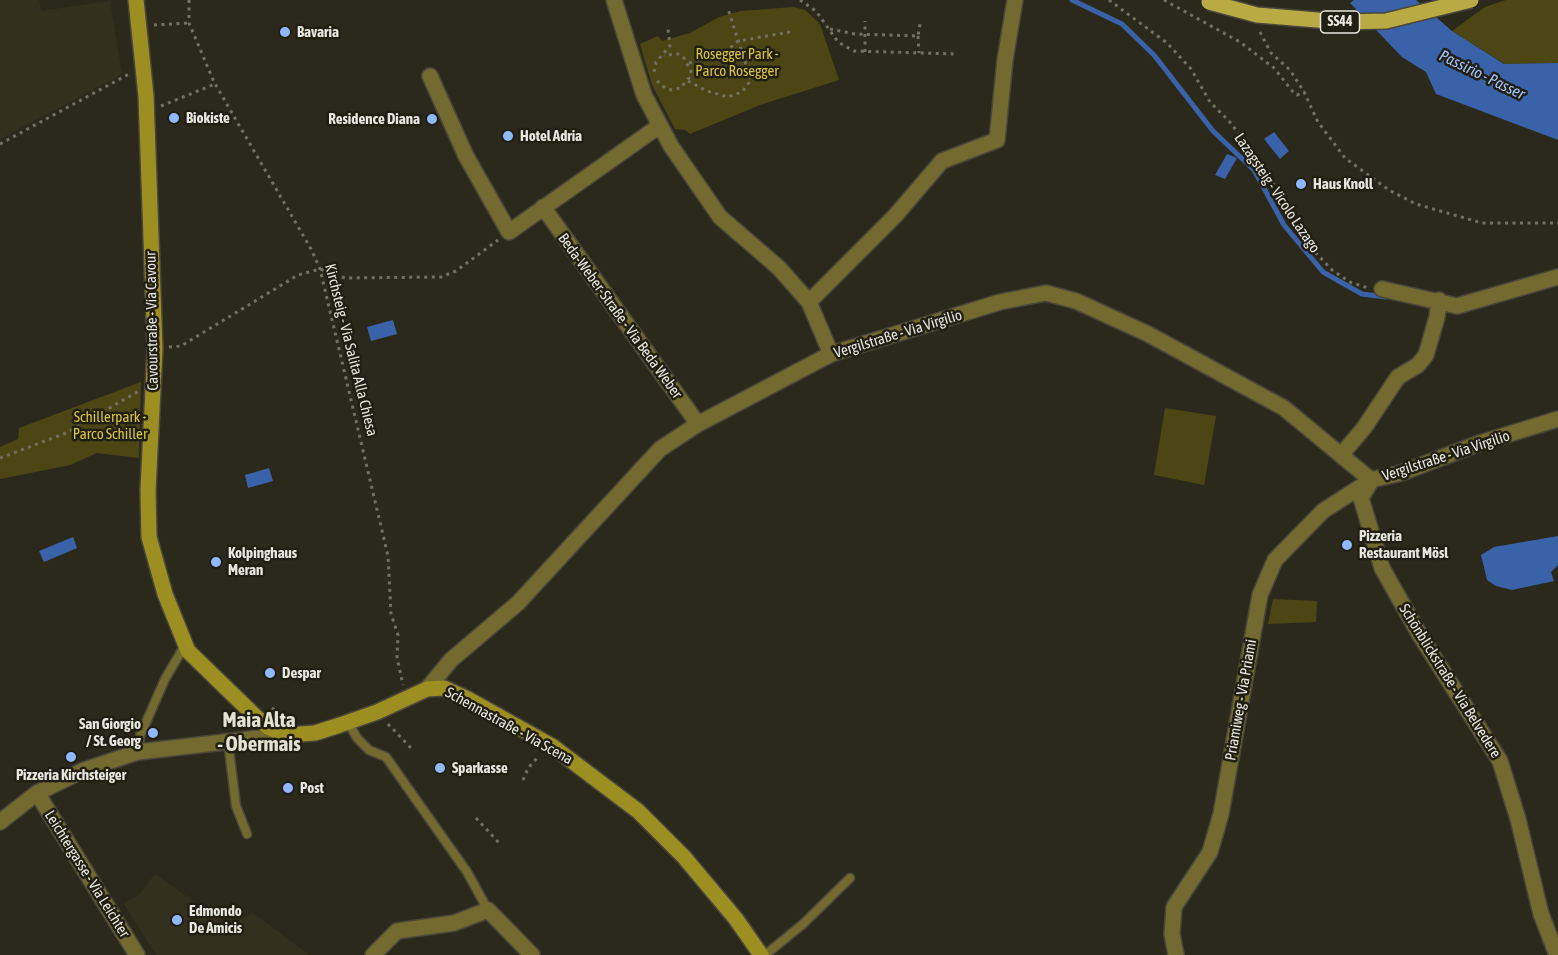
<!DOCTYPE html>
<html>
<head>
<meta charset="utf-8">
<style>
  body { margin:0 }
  canvas { display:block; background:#2b291c }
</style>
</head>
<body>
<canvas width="1558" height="955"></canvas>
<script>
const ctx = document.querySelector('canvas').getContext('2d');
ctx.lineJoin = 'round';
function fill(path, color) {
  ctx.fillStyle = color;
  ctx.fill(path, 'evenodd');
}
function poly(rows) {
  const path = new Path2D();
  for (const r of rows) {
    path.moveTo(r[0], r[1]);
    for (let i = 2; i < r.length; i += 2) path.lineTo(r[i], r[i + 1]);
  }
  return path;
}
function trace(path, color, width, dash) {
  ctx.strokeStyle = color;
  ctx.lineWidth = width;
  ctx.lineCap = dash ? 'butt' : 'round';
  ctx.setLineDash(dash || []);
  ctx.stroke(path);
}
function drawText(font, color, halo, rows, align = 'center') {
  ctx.font = font + ' "Asap Condensed",sans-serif';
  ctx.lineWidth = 5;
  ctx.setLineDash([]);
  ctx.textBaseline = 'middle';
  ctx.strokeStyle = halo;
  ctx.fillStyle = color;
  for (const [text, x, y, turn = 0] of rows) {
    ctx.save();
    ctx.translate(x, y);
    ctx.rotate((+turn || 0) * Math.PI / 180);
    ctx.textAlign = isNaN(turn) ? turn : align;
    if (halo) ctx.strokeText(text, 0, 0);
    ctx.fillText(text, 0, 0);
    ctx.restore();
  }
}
const built = poly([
  [0,0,39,0,41,11,110,1,122,74,0,139],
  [155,874,229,926,253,913,309,955,156,955,124,904,139,895]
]);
const green = poly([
  [1506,0,1558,0,1558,63,1505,64,1452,31,1485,7],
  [793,7,805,10,820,24,839,80,760,105,690,134,685,130,675,129,652,85,640,44,658,36,662,41,690,33,719,17,741,11],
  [141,382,139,458,97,453,70,465,0,479,0,447,18,439,19,428],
  [1165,408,1216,416,1204,485,1154,475],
  [1273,599,1317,601,1316,622,1268,624]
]);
const water = poly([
  [1354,0,1416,0,1452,31,1504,64,1558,63,1558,140,1436,94,1426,72,1402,57,1350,3],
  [1274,132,1289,151,1280,159,1264,139],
  [1227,154,1237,158,1225,179,1215,175],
  [393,320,397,334,371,341,367,327],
  [269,468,273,481,248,488,245,475],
  [1558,536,1558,565,1551,572,1554,581,1512,590,1496,586,1487,580,1481,555,1494,547],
  [73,537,77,548,44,562,39,551]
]);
const stream = poly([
  [1072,0,1122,24,1154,55,1213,131,1254,170,1284,225,1323,272,1362,294,1386,297]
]);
const path = poly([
  [189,0,189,23,214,82,311,249,320,269,388,556,391,614,398,635,397,657,403,685],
  [800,0,816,11,838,42,854,51,957,54],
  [1109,0,1167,43,1191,69,1210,102,1229,121,1256,156,1316,253,1332,270,1350,282,1368,288],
  [1164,0,1240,42,1274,68,1293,92,1297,95,1304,92,1318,122,1345,158,1389,190,1416,204,1482,223,1558,223],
  [154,25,189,23],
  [830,29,855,34,918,36,920,24],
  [1260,32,1271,53,1290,70,1304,92],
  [918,36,919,53],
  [865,52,865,21],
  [689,63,723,54,738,41,790,32],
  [654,72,656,62,670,46,668,29],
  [657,81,665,88,672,90,680,88,689,78,691,71,684,58,678,54,664,55],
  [688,81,707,91,728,97,742,92,751,80,728,9],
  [161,106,215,84],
  [0,144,129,74],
  [169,347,181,346,298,275,320,269,345,278,441,277,456,271,498,240],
  [0,458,66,433,139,391],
  [272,708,284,715],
  [388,724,412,749],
  [523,780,528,768,538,757],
  [476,818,499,843]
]);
const lane = poly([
  [348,722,357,738,369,750,386,757,467,872,488,910],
  [228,741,236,806,247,834],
  [138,752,140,736,165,679,185,645],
  [765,955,803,924,850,878]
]);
const street = poly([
  [614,0,644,95,671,146,720,217,779,268,809,302,831,354],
  [430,76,466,156,509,232,659,126],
  [543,207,698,424],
  [1382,289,1457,306,1558,277],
  [809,302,895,216,942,161,997,140,1005,60,1015,0],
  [1341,455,1364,428,1398,377,1418,365,1426,355,1437,317,1439,300],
  [1370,483,1361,498,1382,568,1421,637,1500,761,1518,819,1541,914,1557,955],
  [427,689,451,660,518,603,660,449,698,424,831,354,1000,302,1046,293,1076,301,1148,334,1284,408,1371,480],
  [37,793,137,955],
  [0,822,37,793,84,770,138,752,285,735],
  [373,955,397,931,454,923,488,910,532,955],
  [1176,955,1172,934,1174,907,1210,852,1221,814,1260,595,1275,560,1323,511,1371,480,1401,473,1480,443,1558,419]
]);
const secondary = poly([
  [136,0,146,96,155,349,148,490,149,537,165,594,188,651,255,716,268,727,285,735,315,733,340,725,377,712,427,689,444,688,468,699,552,746,638,811,684,857,736,919,761,955]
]);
const primaryBridge = poly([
  [1209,2,1257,15,1341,22,1386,21,1471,0]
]);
const markers = [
  [285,32,6,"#90b8fd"],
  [174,118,6,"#90b8fd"],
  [432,119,6,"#90b8fd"],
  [508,136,6,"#90b8fd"],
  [1301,184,6,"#90b8fd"],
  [1347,545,6,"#90b8fd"],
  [216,562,6,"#90b8fd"],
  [270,673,6,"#90b8fd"],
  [153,733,6,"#90b8fd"],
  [71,757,6,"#90b8fd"],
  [440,768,6,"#90b8fd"],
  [288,788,6,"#90b8fd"],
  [177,920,6,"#90b8fd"]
];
const shields = [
  [1340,22,39]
];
const shieldNames = [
  ["SS44",1340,22]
];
const poiNames = [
  ["Bavaria",297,32],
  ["Biokiste",186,118],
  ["Residence Diana",420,119,"right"],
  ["Hotel Adria",520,136],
  ["Haus Knoll",1313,184],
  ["Pizzeria",1359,536],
  ["Restaurant Mösl",1359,553],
  ["Kolpinghaus",228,553],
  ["Meran",228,570],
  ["Despar",282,673],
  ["San Giorgio",141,724,"right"],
  ["/ St. Georg",141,741,"right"],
  ["Sparkasse",452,768],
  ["Pizzeria Kirchsteiger",71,775,"center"],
  ["Post",300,788],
  ["Edmondo",189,911],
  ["De Amicis",189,928]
];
const parkNames = [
  ["Rosegger Park -",737,54],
  ["Parco Rosegger",737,71],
  ["Schillerpark -",110,417],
  ["Parco Schiller",110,434]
];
const streetNames = [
  ["Lazagsteig - Vicolo Lazago",1277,193,56],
  ["Beda-Weber-Straße - Via Beda Weber",620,316,54],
  ["Cavourstraße - Via Cavour",152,321,-91],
  ["Vergilstraße - Via Virgilio",898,334,-17],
  ["Kirchsteig - Via Salita Alla Chiesa",351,350,76],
  ["Vergilstraße - Via Virgilio",1446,456,-18],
  ["Schönblickstraße - Via Belvedere",1450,681,58],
  ["Priamiweg - Via Priami",1241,700,-80],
  ["Schennastraße - Via Scena",509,726,29],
  ["Leichtergasse - Via Leichter",87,874,58]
];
const waterNames = [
  ["Passirio - Passer",1482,75,26]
];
const districtNames = [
  ["Maia Alta",259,720],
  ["- Obermais",259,744]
];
fill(built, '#33311d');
fill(green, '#4c4514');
fill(water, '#3a62a8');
trace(stream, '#3a62a8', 5);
trace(lane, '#49473b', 11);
trace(street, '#49473b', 18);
trace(secondary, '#49473b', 18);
trace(path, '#717065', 3, [3, 4.5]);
trace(lane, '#726a2e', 8);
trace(street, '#726a2e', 15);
trace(secondary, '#9d8e21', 15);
trace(primaryBridge, '#49473b', 18, []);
trace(primaryBridge, '#b9aa44', 15);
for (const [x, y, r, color] of markers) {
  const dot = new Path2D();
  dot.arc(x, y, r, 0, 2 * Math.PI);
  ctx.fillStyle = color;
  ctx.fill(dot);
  trace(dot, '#211f13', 2);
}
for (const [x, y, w] of shields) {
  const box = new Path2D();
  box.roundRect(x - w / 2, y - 11, w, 22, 4.5);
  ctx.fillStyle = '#211f13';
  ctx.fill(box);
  trace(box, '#e7e6de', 1.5);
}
drawText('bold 14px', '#e7e6de', null, shieldNames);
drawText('bold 15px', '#e7e6de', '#211f13', poiNames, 'left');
drawText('15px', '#d8c53c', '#211f13', parkNames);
drawText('15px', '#e7e6de', '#211f13', streetNames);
drawText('italic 16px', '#a0c2fc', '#211f13', waterNames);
drawText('bold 21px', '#e4e2d1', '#211f13', districtNames);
</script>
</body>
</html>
